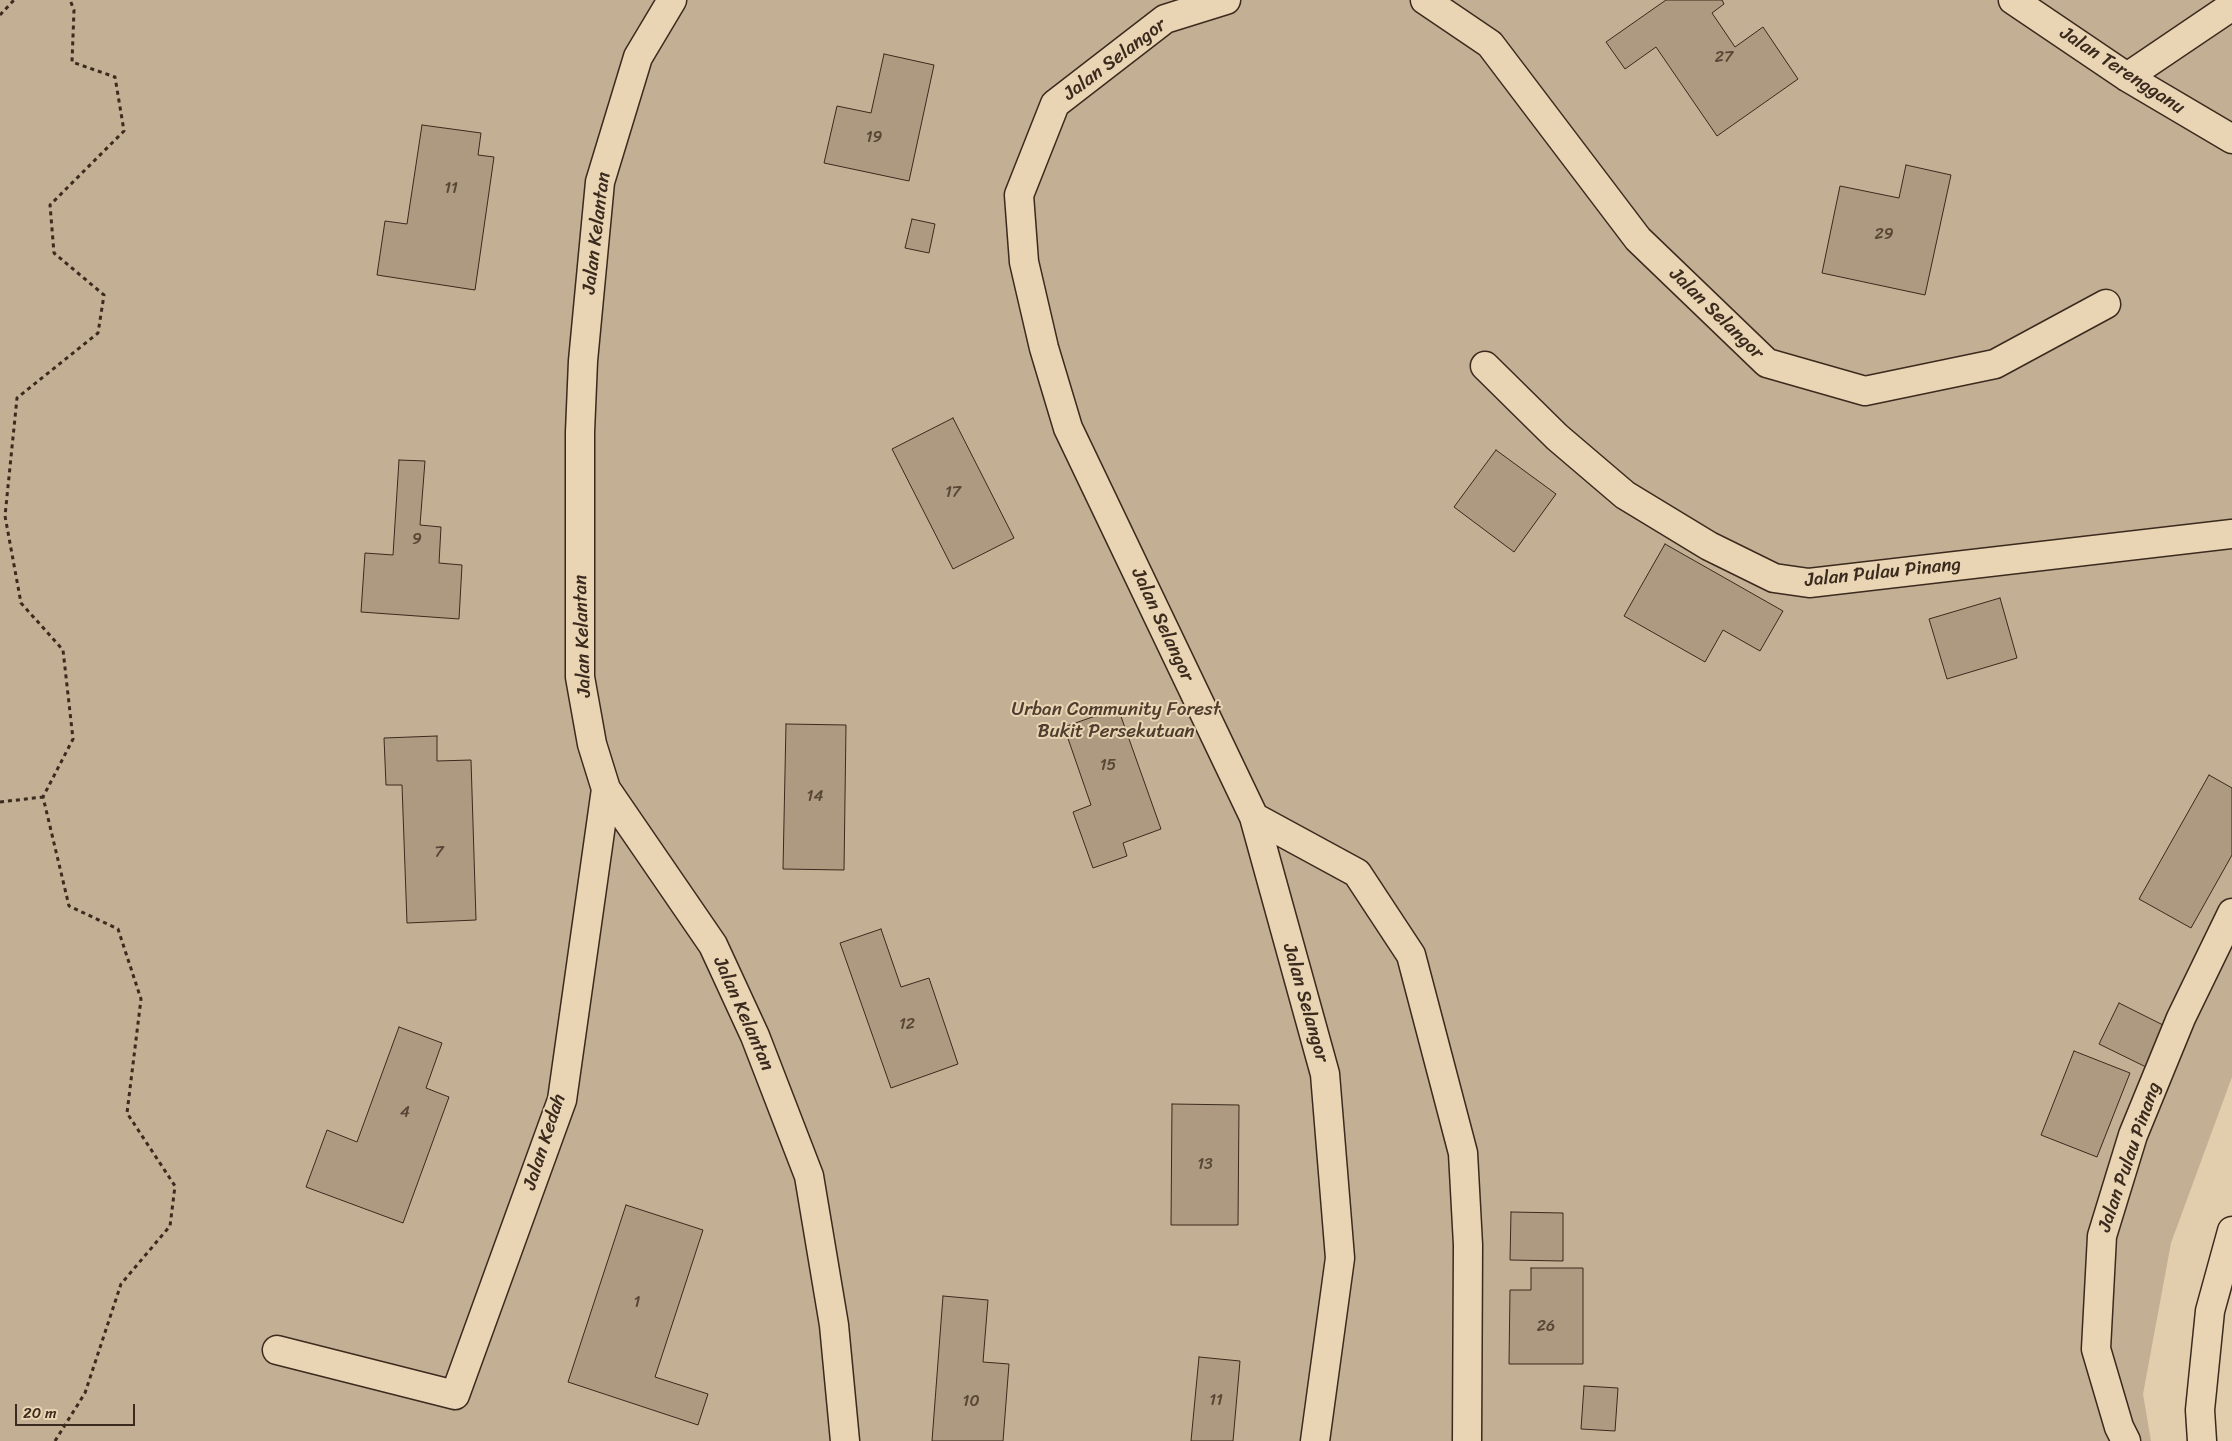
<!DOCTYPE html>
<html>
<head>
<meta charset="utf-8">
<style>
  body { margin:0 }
  #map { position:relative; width:2232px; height:1441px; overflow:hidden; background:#e2cdad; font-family:Sriracha,sans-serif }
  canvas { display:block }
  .scale { position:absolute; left:15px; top:1404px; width:120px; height:22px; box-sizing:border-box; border:2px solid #3b2a1e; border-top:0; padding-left:6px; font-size:15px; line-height:18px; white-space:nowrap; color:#3b2a1e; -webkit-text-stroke:4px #e9d4b3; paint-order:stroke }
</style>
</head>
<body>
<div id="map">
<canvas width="2232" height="1441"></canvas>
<div class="scale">20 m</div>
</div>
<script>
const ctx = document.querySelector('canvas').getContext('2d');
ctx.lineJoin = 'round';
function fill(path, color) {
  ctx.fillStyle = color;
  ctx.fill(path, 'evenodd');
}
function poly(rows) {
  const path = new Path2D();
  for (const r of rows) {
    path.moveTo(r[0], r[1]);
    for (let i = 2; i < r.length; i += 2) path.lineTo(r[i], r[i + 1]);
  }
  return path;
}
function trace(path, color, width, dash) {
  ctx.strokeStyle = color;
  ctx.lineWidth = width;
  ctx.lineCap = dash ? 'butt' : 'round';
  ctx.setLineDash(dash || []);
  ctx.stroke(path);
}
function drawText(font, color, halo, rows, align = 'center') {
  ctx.font = font + ' Sriracha,sans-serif';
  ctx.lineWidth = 4;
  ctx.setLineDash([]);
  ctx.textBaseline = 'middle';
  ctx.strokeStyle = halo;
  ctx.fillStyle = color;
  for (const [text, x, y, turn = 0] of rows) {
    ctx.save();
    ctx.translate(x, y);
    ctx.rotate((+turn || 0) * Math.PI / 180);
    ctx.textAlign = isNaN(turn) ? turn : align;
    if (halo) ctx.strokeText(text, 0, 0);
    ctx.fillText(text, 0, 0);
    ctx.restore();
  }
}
const green = poly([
  [0,0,2232,0,2232,1077,2171,1243,2143,1394,2151,1441,0,1441]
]);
const building = poly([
  [1666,0,1722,0,1724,4,1712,13,1735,47,1763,27,1798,79,1717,136,1656,47,1625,69,1606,42,1666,0],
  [884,54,934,65,909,181,824,163,837,106,871,113,884,54],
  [422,125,481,133,478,155,494,157,475,290,377,275,385,221,407,224,422,125],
  [1906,165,1951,175,1925,295,1822,273,1840,186,1899,198,1906,165],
  [912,219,935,224,929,253,905,248,912,219],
  [953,418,1014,538,953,569,892,449,953,418],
  [1496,450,1556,494,1514,552,1454,507,1496,450],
  [399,460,425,461,420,525,441,527,439,563,462,565,459,619,361,612,365,553,393,555,399,460],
  [1665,544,1783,611,1760,651,1723,630,1705,662,1624,616,1665,544],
  [2000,598,2017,658,1947,679,1929,619,2000,598],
  [1118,708,1161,829,1123,843,1127,856,1093,868,1073,812,1091,805,1064,727,1118,708],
  [786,724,846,725,844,870,783,869,786,724],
  [437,736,437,761,471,760,476,920,407,923,402,785,386,785,384,738,437,736],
  [2209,775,2232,788,2232,855,2191,928,2139,899,2209,775],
  [881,929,901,987,929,978,958,1064,891,1088,840,943,881,929],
  [2119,1003,2165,1026,2146,1067,2099,1044,2119,1003],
  [399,1027,442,1043,426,1088,449,1097,403,1223,306,1187,327,1130,357,1142,399,1027],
  [2074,1051,2130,1073,2097,1157,2041,1135,2074,1051],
  [1172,1104,1239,1105,1238,1225,1171,1225,1172,1104],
  [626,1205,703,1230,655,1377,708,1394,698,1425,568,1382,626,1205],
  [1511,1212,1563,1213,1563,1261,1510,1260,1511,1212],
  [1531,1268,1583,1268,1583,1364,1509,1364,1510,1290,1531,1290,1531,1268],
  [943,1296,988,1300,983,1362,1009,1364,1003,1441,932,1441,943,1296],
  [1199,1357,1240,1361,1233,1441,1191,1441,1199,1357],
  [1584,1386,1618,1388,1615,1431,1581,1429,1584,1386]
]);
const path = poly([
  [0,15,14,0],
  [0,802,43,797],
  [55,1441,85,1393,121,1284,170,1226,175,1186,127,1113,141,999,118,929,69,906,43,797,73,739,63,650,21,603,5,516,17,398,98,333,104,295,54,253,50,205,124,131,115,77,72,62,74,10,70,0]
]);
const minor = poly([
  [672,0,638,57,600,182,583,361,580,432,580,677,592,744,606,789,713,945,755,1036,809,1176,834,1325,845,1441],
  [1226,0,1165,19,1055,104,1019,195,1024,262,1044,348,1068,428,1254,817,1325,1074,1340,1258,1315,1441],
  [1425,0,1490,44,1638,239,1767,363,1865,391,1995,364,2106,304],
  [2013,0,2127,77,2232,139],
  [2127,77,2232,6],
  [1485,366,1557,437,1625,495,1709,546,1774,578,1809,583,2232,534],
  [1254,817,1357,873,1411,955,1463,1153,1468,1245,1467,1441],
  [277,1350,455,1395,562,1100,606,789],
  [2126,1441,2119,1427,2096,1349,2102,1236,2133,1135,2181,1018,2232,913],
  [2202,1441,2200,1410,2210,1311,2232,1231]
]);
const numberNames = [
  ["27",1724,58],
  ["19",874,138],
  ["11",451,189],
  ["29",1884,235],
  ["17",953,493],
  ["9",417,540],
  ["15",1108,766],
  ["14",815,797],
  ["7",439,853],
  ["12",907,1025],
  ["4",405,1113],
  ["13",1205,1165],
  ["1",637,1303],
  ["26",1546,1327],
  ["11",1216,1401],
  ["10",971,1402]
];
const streetNames = [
  ["Jalan Selangor",1115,60,-37],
  ["Jalan Terengganu",2122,71,33],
  ["Jalan Kelantan",597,233,-83],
  ["Jalan Selangor",1716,314,44],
  ["Jalan Pulau Pinang",1883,573,-6],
  ["Jalan Selangor",1162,625,65],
  ["Jalan Kelantan",583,636,-92],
  ["Jalan Selangor",1305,1003,74],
  ["Jalan Kelantan",743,1014,66],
  ["Jalan Kedah",545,1142,-72],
  ["Jalan Pulau Pinang",2130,1157,-71]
];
const parkNames = [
  ["Urban Community Forest",1116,710],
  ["Bukit Persekutuan",1116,732]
];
fill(green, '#c3af93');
fill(building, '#ae9a80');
trace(building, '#3b2a1e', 1);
trace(minor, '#3b2a1e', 31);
trace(path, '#3b2a1e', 3, [4, 4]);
trace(minor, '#e9d4b3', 28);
drawText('16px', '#584636', null, numberNames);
drawText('19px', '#3b2a1e', '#e9d4b3', streetNames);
drawText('19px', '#4f3e30', '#e9d4b3', parkNames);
</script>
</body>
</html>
